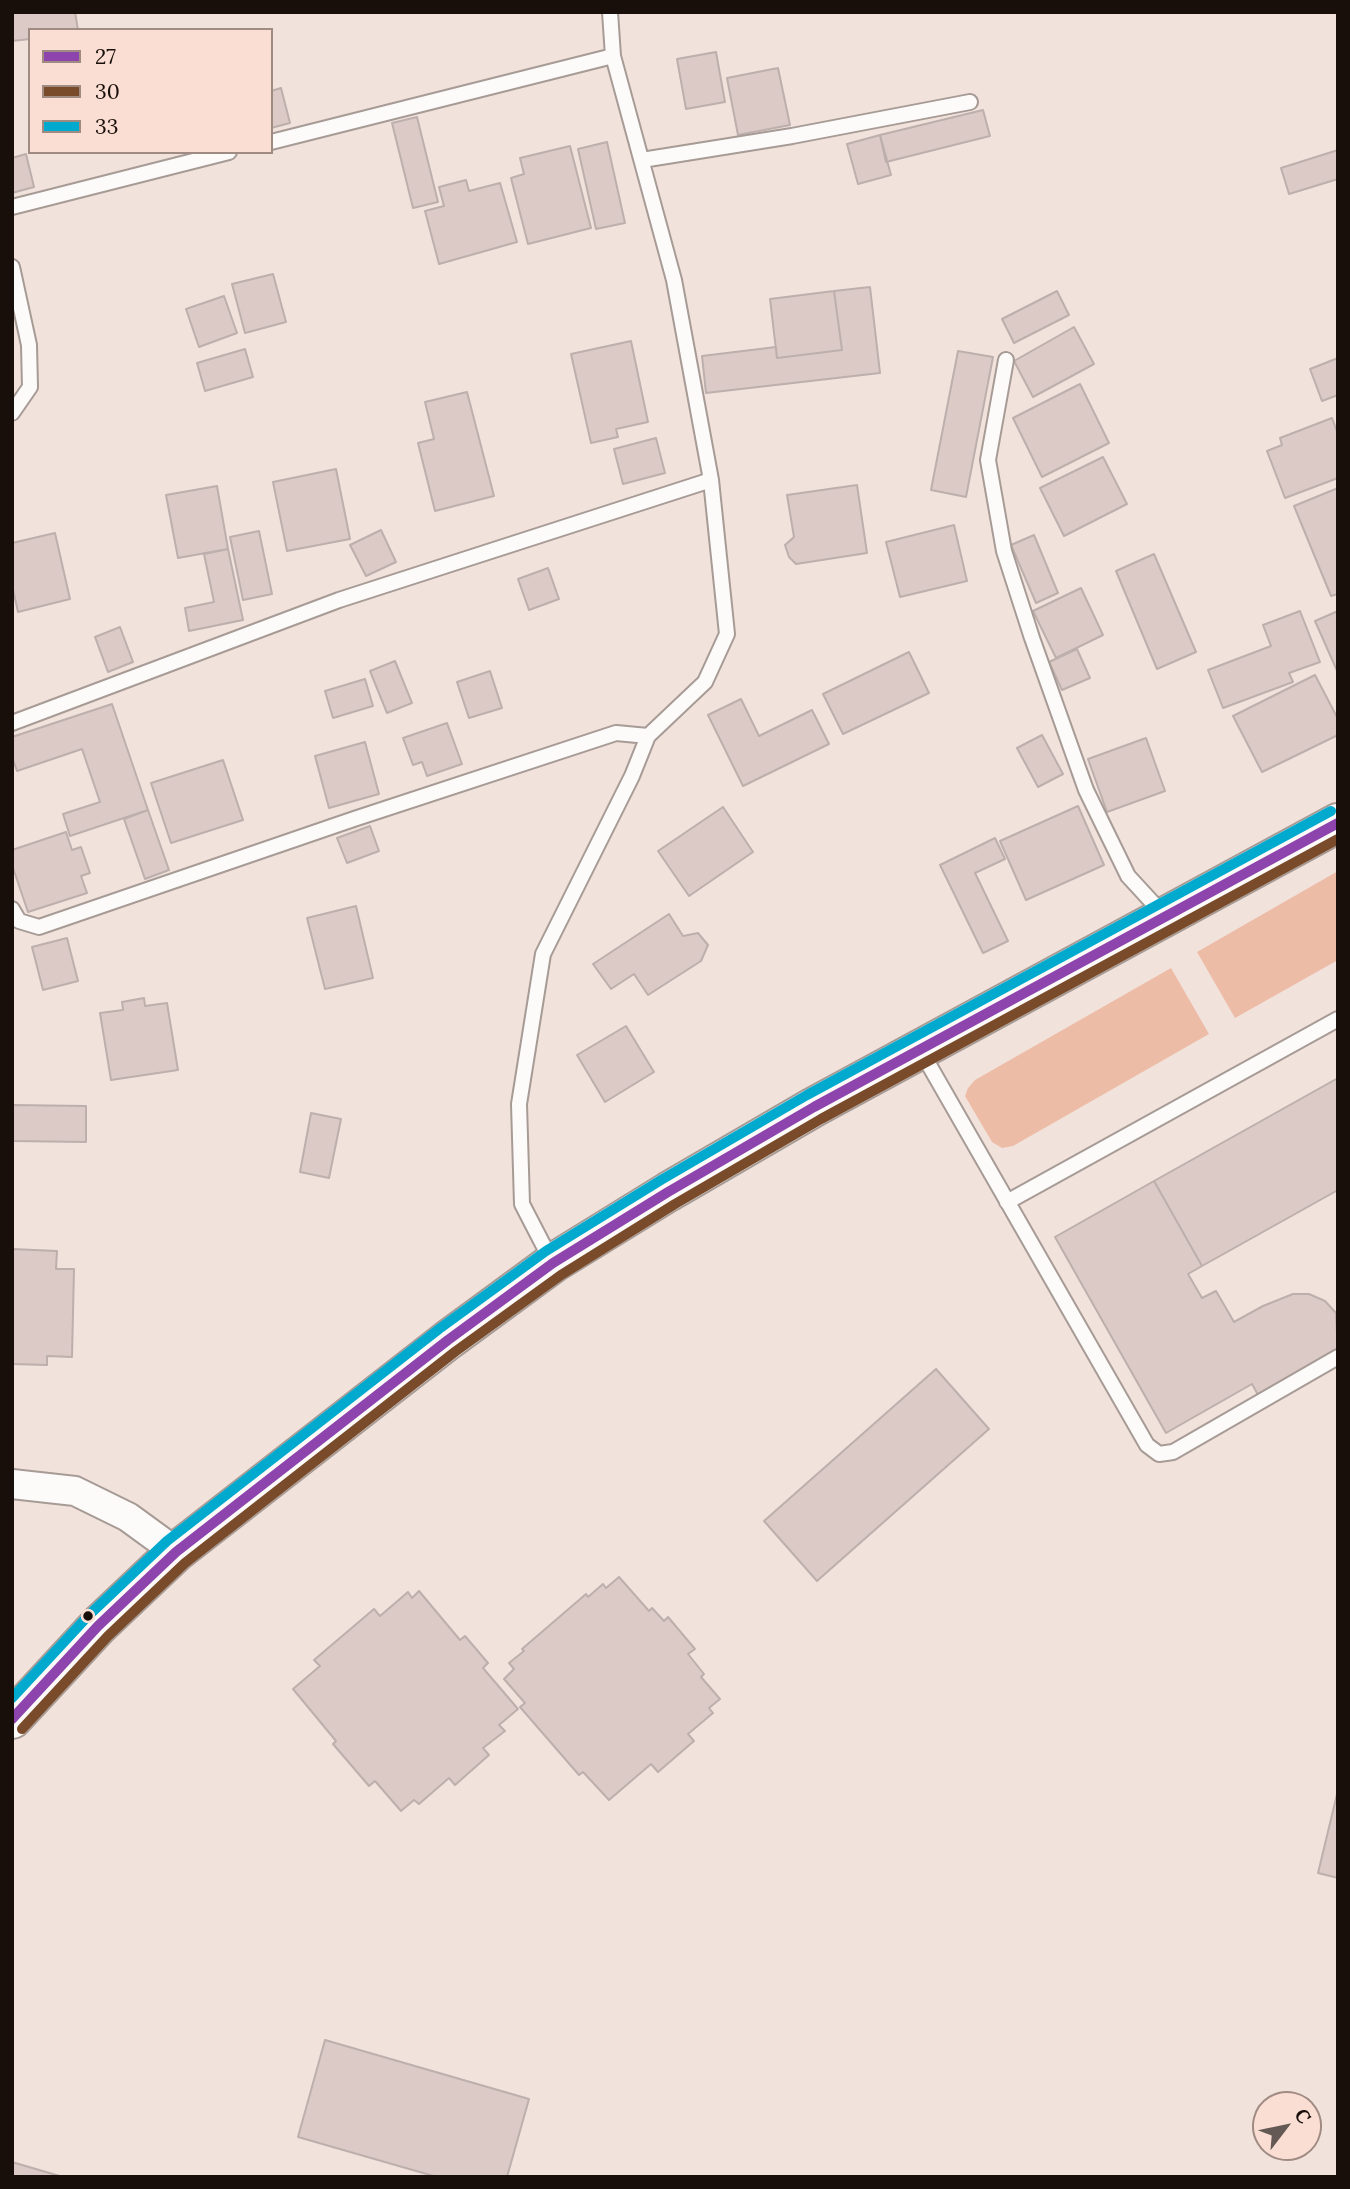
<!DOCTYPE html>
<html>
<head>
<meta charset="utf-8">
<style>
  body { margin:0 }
  #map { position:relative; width:1350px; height:2189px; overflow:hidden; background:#f2e2dc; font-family:Lora,serif }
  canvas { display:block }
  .frame { position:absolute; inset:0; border:14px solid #180f0b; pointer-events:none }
  .legend { position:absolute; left:28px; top:28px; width:245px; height:126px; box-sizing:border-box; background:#fbded3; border:2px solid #a08b83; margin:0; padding:9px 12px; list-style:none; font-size:21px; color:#180f0b }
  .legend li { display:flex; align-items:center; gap:14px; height:35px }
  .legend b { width:35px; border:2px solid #a08b83 }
  .north { position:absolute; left:1252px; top:2091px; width:70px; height:70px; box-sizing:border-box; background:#fbded3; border:2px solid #a08b83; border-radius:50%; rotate:58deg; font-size:19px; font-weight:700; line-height:28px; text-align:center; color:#180f0b }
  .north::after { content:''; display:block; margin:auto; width:24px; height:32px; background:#645954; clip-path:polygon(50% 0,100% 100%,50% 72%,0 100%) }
</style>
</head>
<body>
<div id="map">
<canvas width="1350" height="2189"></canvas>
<div class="frame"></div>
<ul class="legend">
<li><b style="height:9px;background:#8e44ad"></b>27</li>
<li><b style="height:9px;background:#7a4b2a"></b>30</li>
<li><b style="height:9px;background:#00a9ce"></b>33</li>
</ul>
<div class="north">С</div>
</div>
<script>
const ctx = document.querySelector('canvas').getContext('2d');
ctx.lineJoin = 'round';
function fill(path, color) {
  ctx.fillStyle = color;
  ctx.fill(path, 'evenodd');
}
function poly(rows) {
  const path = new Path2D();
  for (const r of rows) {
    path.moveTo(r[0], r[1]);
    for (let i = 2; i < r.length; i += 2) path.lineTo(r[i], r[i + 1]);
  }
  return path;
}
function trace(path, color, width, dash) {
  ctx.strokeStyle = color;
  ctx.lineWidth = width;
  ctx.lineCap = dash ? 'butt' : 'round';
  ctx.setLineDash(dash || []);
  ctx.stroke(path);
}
const green = poly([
  [1338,871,1338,960,1235,1018,1197,952],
  [1171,968,1209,1034,1013,1146,1002,1148,992,1142,965,1096,968,1088,975,1080]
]);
const building = poly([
  [12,12,75,12,78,30,30,30,30,39,12,41,12,12],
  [716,52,725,102,686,109,677,59,716,52],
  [778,68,790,125,738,135,727,78,778,68],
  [281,88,290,123,271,128,271,91,281,88],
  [983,110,990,136,886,162,880,135,983,110],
  [417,117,438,202,413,208,392,123,417,117],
  [880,135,891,175,858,184,847,144,880,135],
  [607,142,625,223,596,229,578,149,607,142],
  [570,146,591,228,528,244,511,178,524,174,520,158,570,146],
  [1338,150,1338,179,1289,194,1281,168,1338,150],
  [26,154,34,187,12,193,12,158,26,154],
  [466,180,469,191,500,183,517,242,439,264,425,211,444,206,439,187,466,180],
  [273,274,286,322,245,333,232,284,273,274],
  [870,287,880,373,706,393,702,356,776,347,777,358,842,350,834,291,870,287],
  [834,291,842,350,777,358,770,299,834,291],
  [1057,291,1069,315,1014,343,1002,319,1057,291],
  [224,296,237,333,199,347,186,309,224,296],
  [1074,327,1094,364,1033,397,1014,361,1074,327],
  [631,341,648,422,616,429,618,437,591,443,571,354,631,341],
  [245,349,253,377,205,391,197,363,245,349],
  [958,351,993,357,966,497,931,490,958,351],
  [1338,358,1338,395,1322,401,1310,369,1338,358],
  [1080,384,1109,443,1042,477,1013,418,1080,384],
  [467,392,494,496,435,511,418,443,434,439,425,402,467,392],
  [1332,418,1338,434,1338,478,1285,498,1267,451,1282,445,1280,438,1332,418],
  [656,438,665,473,623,484,614,449,656,438],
  [1103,457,1127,504,1064,536,1040,488,1103,457],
  [336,469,350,539,287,551,273,482,336,469],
  [857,485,867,553,796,564,789,557,785,545,794,537,787,495,857,485],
  [217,486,228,549,178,558,166,495,217,486],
  [1338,488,1338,594,1331,596,1294,506,1338,488],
  [954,525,967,581,900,597,886,542,954,525],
  [381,530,396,562,366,576,350,545,381,530],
  [259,531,272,594,243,600,230,537,259,531],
  [55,533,70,599,18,612,12,585,12,543,55,533],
  [1034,535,1058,593,1036,603,1011,545,1034,535],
  [228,549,243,620,189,631,185,608,214,602,204,554,228,549],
  [1154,554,1196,652,1157,669,1116,571,1154,554],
  [548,568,559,599,529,610,518,579,548,568],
  [1081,588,1103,635,1056,658,1033,611,1081,588],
  [1300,611,1320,662,1289,673,1293,682,1223,708,1208,670,1271,646,1263,625,1300,611],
  [1338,611,1338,673,1315,621,1338,611],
  [120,627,133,662,108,672,95,637,120,627],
  [1077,649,1090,678,1062,690,1049,662,1077,649],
  [909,652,929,693,843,734,823,694,909,652],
  [395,661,412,703,387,713,370,671,395,661],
  [490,671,502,708,469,718,457,682,490,671],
  [1315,675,1338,719,1338,735,1262,772,1233,716,1315,675],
  [365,679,373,706,333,718,325,691,365,679],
  [741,699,759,736,812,710,829,744,743,786,708,715,741,699],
  [112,704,148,810,70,836,63,814,100,802,82,749,17,771,12,757,12,737,112,704],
  [447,723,462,764,427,776,422,762,413,765,403,738,447,723],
  [1042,735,1063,774,1038,787,1017,748,1042,735],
  [1146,738,1165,791,1107,812,1088,759,1146,738],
  [365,742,379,794,329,808,315,756,365,742],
  [223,760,243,820,171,843,151,783,223,760],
  [1078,806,1104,865,1026,900,1000,841,1078,806],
  [723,807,753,852,689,896,658,851,723,807],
  [148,810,169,870,145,879,124,819,148,810],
  [370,826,379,851,347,863,337,838,370,826],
  [66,832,72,850,81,847,90,873,81,876,87,893,28,912,12,865,12,850,66,832],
  [995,838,1005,859,975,873,1008,941,983,953,940,865,995,838],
  [356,906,373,978,325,989,307,918,356,906],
  [669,914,683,936,698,933,708,945,701,961,648,995,634,974,611,989,593,964,669,914],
  [67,938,78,981,43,990,32,947,67,938],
  [144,998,145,1006,167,1003,178,1070,111,1080,100,1013,123,1010,122,1002,144,998],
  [626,1026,654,1072,605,1102,577,1055,626,1026],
  [1338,1078,1338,1190,1202,1266,1154,1181,1338,1078],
  [12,1105,86,1106,86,1142,12,1141,12,1105],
  [311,1113,341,1119,329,1178,300,1172,311,1113],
  [1154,1181,1202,1266,1188,1274,1202,1298,1216,1291,1234,1322,1263,1306,1293,1294,1309,1294,1325,1301,1336,1313,1338,1354,1264,1406,1252,1384,1166,1433,1055,1237,1154,1181],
  [12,1249,57,1251,56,1269,74,1269,72,1357,47,1356,47,1365,12,1364,12,1249],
  [936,1369,989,1429,817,1581,764,1521,936,1369],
  [619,1577,649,1611,652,1608,664,1621,668,1617,695,1649,688,1654,704,1674,701,1677,720,1699,709,1708,713,1713,688,1734,694,1741,658,1772,651,1764,609,1800,583,1772,579,1775,520,1707,525,1703,504,1679,514,1669,509,1663,524,1651,522,1649,586,1594,588,1597,603,1584,606,1588,619,1577],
  [419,1591,460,1640,465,1636,488,1663,483,1668,518,1709,499,1725,505,1731,483,1748,489,1755,455,1785,449,1778,419,1804,414,1800,401,1811,375,1781,369,1786,333,1744,336,1741,293,1689,320,1666,314,1660,374,1609,380,1616,408,1592,412,1598,419,1591],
  [1338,1790,1338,1878,1318,1873,1338,1790],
  [325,2040,529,2099,507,2177,437,2177,298,2137,325,2040],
  [12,2162,63,2177,12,2177,12,2162]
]);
const lane = poly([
  [271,142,613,56],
  [642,160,792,136,970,102],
  [12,207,229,152],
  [12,267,29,345,30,387,12,413],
  [1006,360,988,460,1004,551,1032,638,1086,790,1128,876,1163,914],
  [12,723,339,600,711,480],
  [12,909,19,921,39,927,354,819,616,733,648,736],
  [921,1051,1147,1445,1159,1454,1173,1452,1338,1357],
  [1007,1202,1338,1019],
  [552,1262,522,1204,519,1104,543,954,632,776,648,736,705,682,727,634,711,480,674,280,613,56,610,12]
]);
const street = poly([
  [12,1484,75,1491,128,1517,176,1552]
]);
const secondary = poly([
  [12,1719,98,1626,176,1552,448,1340,553,1263,668,1192,814,1107,1338,823]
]);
const bus1 = poly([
  [12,1719,98,1626,176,1552,448,1340,553,1263,668,1192,814,1107,1338,823]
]);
const bus2 = poly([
  [22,1729,108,1636,185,1563,456,1351,561,1275,675,1204,821,1119,1338,839]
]);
const bus3 = poly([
  [12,1698,88,1616,167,1541,439,1329,546,1251,661,1180,807,1095,1331,811]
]);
const markers = [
  [88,1616,6,"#180f0b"]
];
fill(green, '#edbca7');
fill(building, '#dccac6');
trace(building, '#bcafac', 2);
trace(lane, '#a79b96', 18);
trace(street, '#a79b96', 32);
trace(secondary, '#a79b96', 42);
trace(lane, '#fdfbfa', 14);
trace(street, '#fdfbfa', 28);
trace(secondary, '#fdfbfa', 38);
trace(bus1, '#8e44ad', 10);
trace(bus2, '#7a4b2a', 10);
trace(bus3, '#00a9ce', 10);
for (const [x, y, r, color] of markers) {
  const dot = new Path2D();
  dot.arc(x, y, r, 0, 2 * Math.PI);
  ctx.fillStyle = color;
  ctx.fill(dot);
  trace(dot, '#fbded3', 2.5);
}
</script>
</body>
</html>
